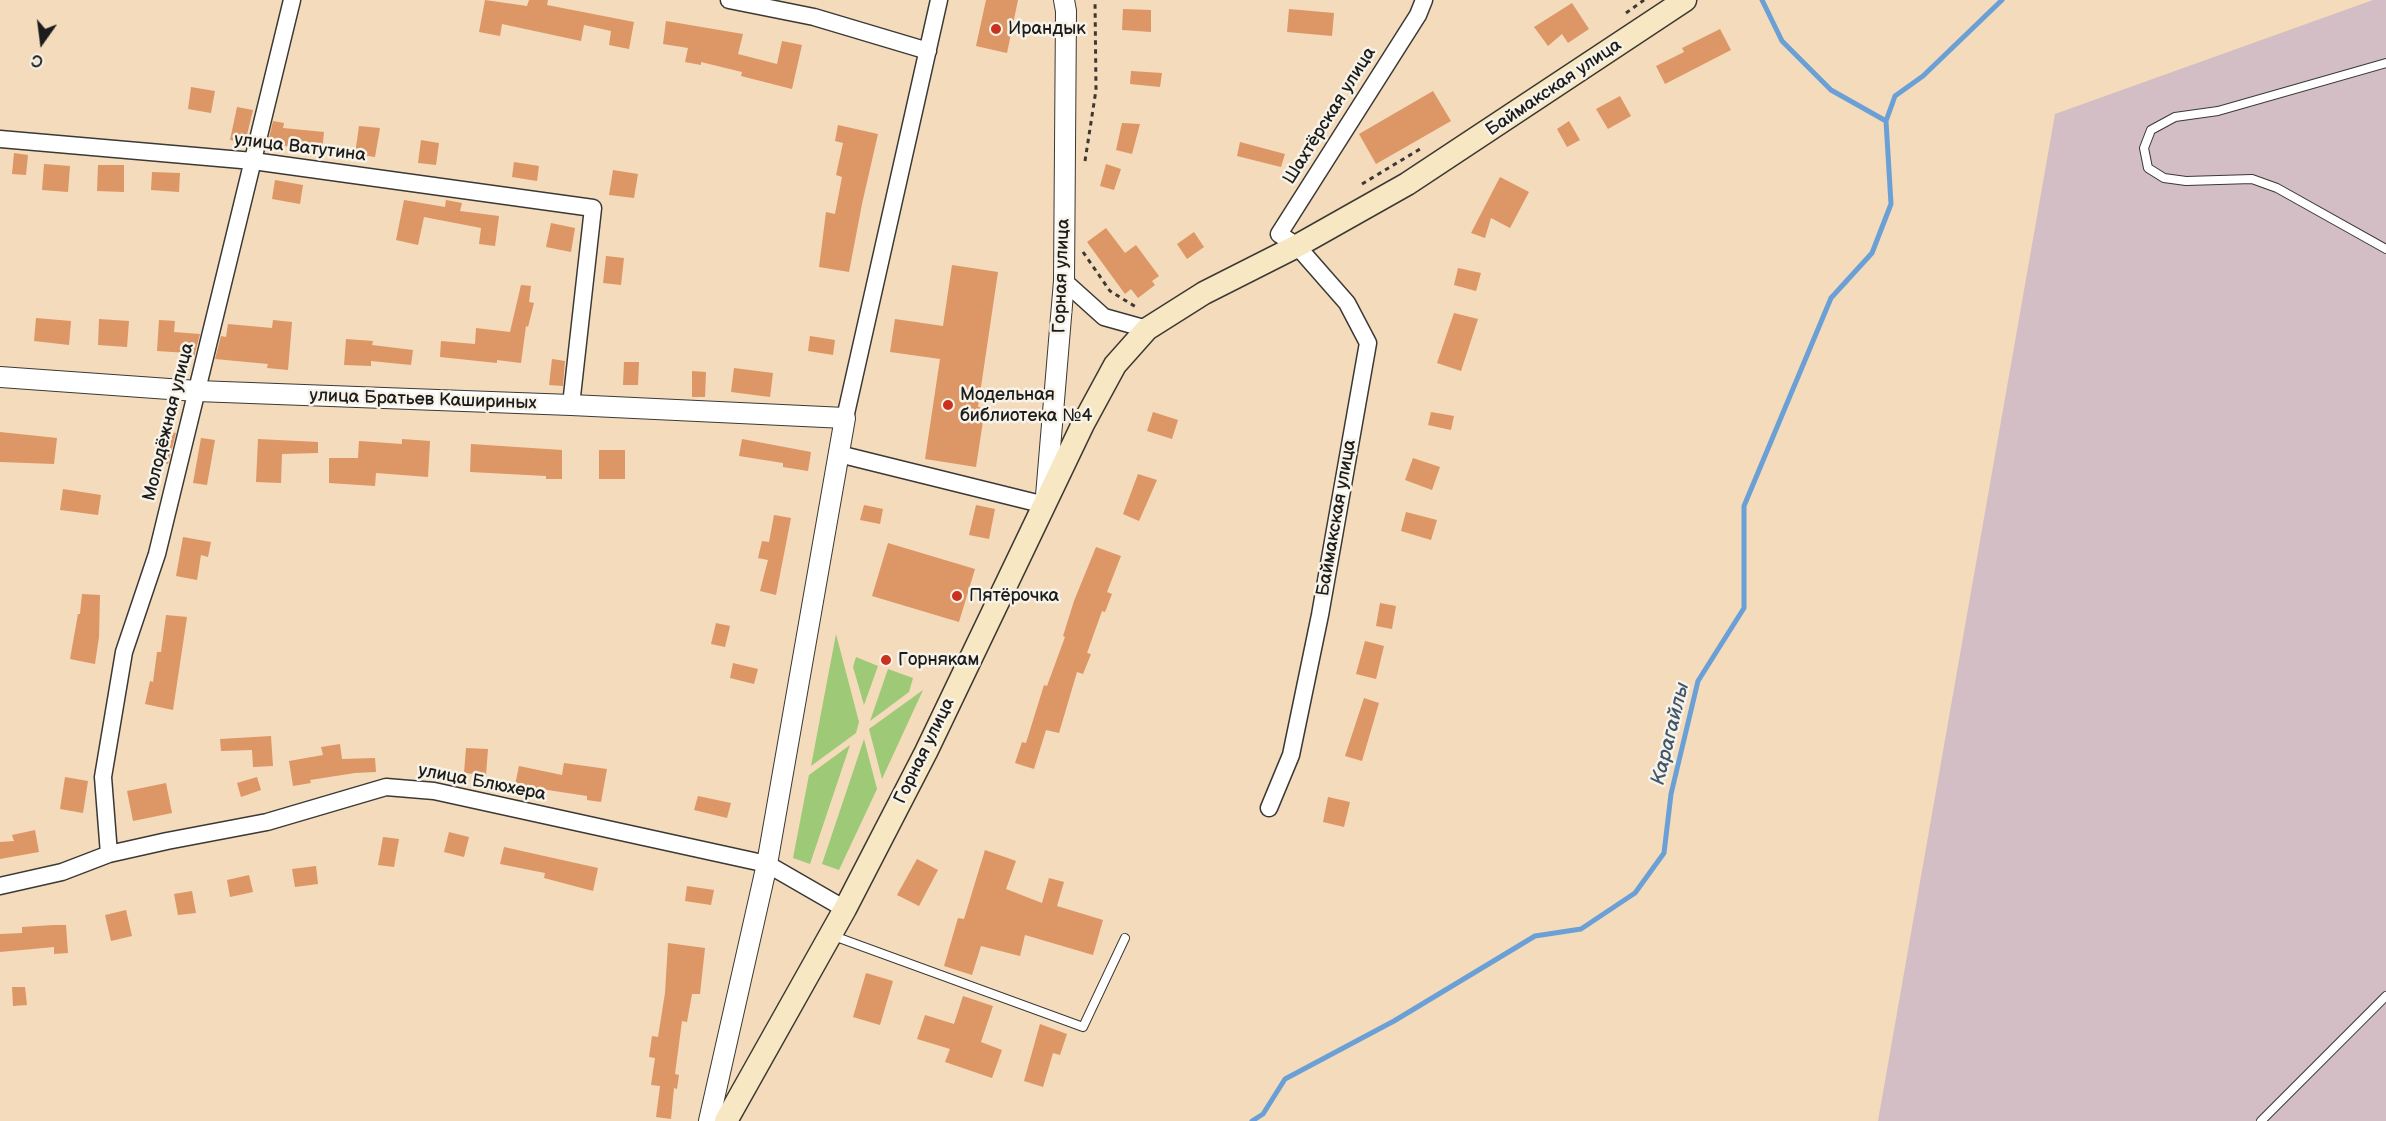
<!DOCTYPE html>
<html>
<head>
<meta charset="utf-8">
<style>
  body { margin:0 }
  #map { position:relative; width:2386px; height:1121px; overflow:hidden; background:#f3dbbc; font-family:"Balsamiq Sans",sans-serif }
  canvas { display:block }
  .north { position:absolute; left:12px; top:12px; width:60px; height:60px; -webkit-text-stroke:4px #f7f3e8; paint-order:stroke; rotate:194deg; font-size:16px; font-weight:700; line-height:24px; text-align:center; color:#1c1c1c }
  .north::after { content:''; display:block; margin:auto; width:21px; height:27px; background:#1c1c1c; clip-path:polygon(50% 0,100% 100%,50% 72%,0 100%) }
</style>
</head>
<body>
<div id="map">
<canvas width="2386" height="1121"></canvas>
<div class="north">С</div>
</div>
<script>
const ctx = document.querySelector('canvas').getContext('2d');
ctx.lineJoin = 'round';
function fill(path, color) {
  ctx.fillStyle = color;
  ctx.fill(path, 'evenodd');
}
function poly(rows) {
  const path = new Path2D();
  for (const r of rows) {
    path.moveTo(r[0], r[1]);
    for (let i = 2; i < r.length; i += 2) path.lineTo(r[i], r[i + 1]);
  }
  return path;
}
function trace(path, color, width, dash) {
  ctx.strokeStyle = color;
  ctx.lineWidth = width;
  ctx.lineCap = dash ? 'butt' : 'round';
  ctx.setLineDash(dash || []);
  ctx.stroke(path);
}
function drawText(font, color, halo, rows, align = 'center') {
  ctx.font = font + ' "Balsamiq Sans",sans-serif';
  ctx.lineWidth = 5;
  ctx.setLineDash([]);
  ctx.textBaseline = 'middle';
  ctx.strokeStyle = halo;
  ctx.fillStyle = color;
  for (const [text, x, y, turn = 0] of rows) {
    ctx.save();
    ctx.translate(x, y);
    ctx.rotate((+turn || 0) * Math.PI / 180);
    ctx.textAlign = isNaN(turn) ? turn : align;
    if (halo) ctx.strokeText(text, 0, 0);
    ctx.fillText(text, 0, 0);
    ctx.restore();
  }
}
const industrial = poly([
  [2373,0,2386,0,2386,1121,1878,1121,2055,114]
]);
const green = poly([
  [836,634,859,722,856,733,811,766],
  [856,657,878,666,864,705,853,667],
  [888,669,913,678,909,692,870,721],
  [923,690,882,779,869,729],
  [864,739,877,789,839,870,822,864],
  [850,745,810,864,793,858,809,775]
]);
const stream = poly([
  [1762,0,1782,41,1831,90,1886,121],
  [1252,1121,1263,1114,1285,1079,1394,1021,1535,936,1581,929,1635,893,1664,853,1671,794,1698,681,1744,608,1744,506,1831,298,1872,253,1891,204,1886,121,1895,96,1923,76,2002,0]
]);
const building = poly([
  [485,0,527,6,529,0,548,0,547,5,634,22,629,49,609,45,611,31,584,25,581,41,502,24,500,36,479,32],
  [986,0,1018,0,1007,53,976,46],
  [1572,3,1589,29,1568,43,1562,34,1548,46,1534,27],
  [1123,9,1151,10,1151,32,1122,30],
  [1289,9,1334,13,1332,36,1287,32],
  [666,21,743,34,738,54,777,64,782,41,802,45,792,89,741,76,742,72,701,62,701,65,685,62,688,48,663,44],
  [1720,29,1731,50,1665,84,1656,66,1684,52,1682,48],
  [1131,71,1162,73,1160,87,1130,84],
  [191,87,215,91,211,113,188,109],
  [1433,91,1451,121,1376,164,1359,134],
  [1620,96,1631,116,1608,129,1596,109],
  [237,107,253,110,245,143,230,140],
  [273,121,284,123,283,128,324,132,322,152,299,149,268,142],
  [1569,121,1580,140,1567,147,1557,129],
  [1122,123,1140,124,1132,154,1116,150],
  [838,125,878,134,862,204,849,272,819,267,826,212,835,214,842,177,836,175,843,143,835,141],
  [359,126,380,128,375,157,355,154],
  [421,140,439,143,436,165,418,163],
  [1240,142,1285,154,1281,167,1237,156],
  [14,153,28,155,26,175,12,174],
  [514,162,539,166,537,181,512,177],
  [44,164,70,166,68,192,42,190],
  [1106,164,1121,169,1114,190,1100,186],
  [98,165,124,165,124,192,97,191],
  [613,170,638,174,634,198,609,195],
  [152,172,180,173,179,192,151,190],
  [1500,177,1529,192,1510,228,1491,218,1485,238,1471,233],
  [275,180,303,185,300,204,272,199],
  [404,200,445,207,446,200,462,203,460,211,499,216,495,246,479,244,481,228,424,217,418,245,396,240],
  [551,223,575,228,571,252,546,247],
  [1106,228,1125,253,1136,245,1159,276,1152,281,1155,285,1138,298,1131,289,1125,294,1087,242],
  [1194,232,1204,247,1187,259,1177,244],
  [606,256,624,258,621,285,603,283],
  [952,265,998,272,978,407,985,408,976,467,925,459,940,359,890,352,895,319,943,326],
  [1458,268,1481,273,1476,291,1454,285],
  [521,285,531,286,529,302,534,303,528,327,526,326,521,363,497,360,497,363,440,357,441,341,475,344,476,328,510,332],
  [1454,313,1478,319,1461,371,1437,363],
  [36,318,71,321,69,345,34,341],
  [99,319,129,321,127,347,98,345],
  [159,320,175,321,174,332,200,334,194,357,187,356,187,353,157,351],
  [273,320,292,322,288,370,267,368,268,364,215,359,221,336,226,337,228,324,272,328],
  [810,336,835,340,833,355,808,351],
  [346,339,373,341,372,345,413,350,411,365,371,361,371,366,344,365],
  [552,359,565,361,563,386,549,385],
  [624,362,639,362,638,385,623,385],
  [734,368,773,373,770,397,731,392],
  [692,371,706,372,705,397,692,397],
  [1153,412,1178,420,1172,439,1147,431],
  [1431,412,1454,416,1451,430,1428,425],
  [162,430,176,433,168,464,155,461],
  [0,432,57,438,54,464,0,462],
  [201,438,215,440,207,485,193,483],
  [258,439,318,442,318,453,282,454,281,483,256,482],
  [402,439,430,441,428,477,376,473,375,486,329,483,329,458,358,458,359,441,402,444],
  [742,439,811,452,808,471,783,467,783,463,739,456],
  [471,444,562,450,562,479,546,479,546,476,470,472],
  [599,450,625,450,625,479,599,479],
  [1413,458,1440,467,1432,490,1405,480],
  [1138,474,1157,480,1139,521,1123,514],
  [63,489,101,495,98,515,60,510],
  [864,505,883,509,880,524,860,520],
  [976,505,995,509,989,539,969,535],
  [1406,512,1437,520,1431,540,1401,531],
  [774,515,791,518,776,595,760,591,768,560,758,558,762,541,769,542],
  [183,537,211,542,208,557,201,555,197,580,176,576],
  [888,543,975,569,959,622,872,596],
  [1096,547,1121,556,1107,592,1112,594,1105,612,1102,611,1087,653,1091,654,1083,674,1077,672,1059,733,1046,730,1034,769,1015,763,1022,742,1026,743,1044,685,1047,686,1065,637,1063,636,1074,601],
  [82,594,100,595,99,637,95,664,70,659,78,614,80,614],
  [1380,603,1396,606,1392,629,1376,626],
  [166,615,187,617,173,710,145,704,150,681,153,682,157,652,161,652],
  [716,623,730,626,725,647,711,644],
  [1365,641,1384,646,1376,679,1356,674],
  [733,663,758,669,754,684,730,678],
  [1364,698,1379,703,1362,761,1345,756],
  [271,736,273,766,253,767,252,750,221,751,220,739],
  [340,744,342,759,375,758,376,772,355,773,310,780,311,783,293,786,289,761,323,755,321,747],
  [466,748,488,749,486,775,464,773],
  [564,763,607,769,601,802,587,800,587,796,515,785,519,766,562,775],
  [65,777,88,781,83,813,60,809],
  [257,777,261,790,241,797,237,783],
  [166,783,172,813,133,821,127,791],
  [698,796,731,803,727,818,694,810],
  [1328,797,1350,802,1344,827,1323,822],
  [35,830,39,852,0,859,0,842,14,841,12,835],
  [449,832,469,837,464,857,444,852],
  [383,837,399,839,394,867,378,865],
  [504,847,598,868,593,891,544,878,545,873,500,864],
  [985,850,1016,861,1006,889,1042,903,1049,878,1064,882,1057,906,1103,920,1093,955,1025,935,1020,956,981,946,972,975,944,966,958,918,964,919],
  [917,859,938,870,919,906,897,895],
  [316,866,318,884,295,887,292,869],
  [249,875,253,892,230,897,227,880],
  [687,886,714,890,711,905,685,901],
  [192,891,196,913,178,915,174,894],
  [126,910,132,936,111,941,105,915],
  [53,925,66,925,68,953,54,954,54,947,0,952,0,934,22,933,22,927],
  [668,943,705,948,700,994,692,994,687,1022,682,1021,675,1074,679,1075,677,1089,674,1088,671,1119,656,1117,660,1086,651,1085,655,1058,649,1057,652,1036,658,1037,665,993],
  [866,973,893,981,880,1025,853,1017],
  [12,987,25,987,27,1005,13,1006],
  [963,996,993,1006,981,1042,1002,1050,992,1078,945,1062,950,1049,917,1039,925,1015,954,1024],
  [1040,1024,1067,1034,1060,1055,1053,1053,1043,1087,1024,1081]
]);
const path = poly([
  [1626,13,1644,0],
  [1085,161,1096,90,1095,0],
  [1362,184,1420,149],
  [1083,252,1110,291,1136,307]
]);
const service = poly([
  [2386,63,2218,111,2175,117,2151,130,2144,148,2148,168,2164,178,2186,181,2252,179,2277,188,2386,249],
  [831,935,1083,1027,1125,938],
  [2261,1121,2386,996]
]);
const minor = poly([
  [729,0,814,17,928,51],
  [0,139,253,161,593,208,571,405],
  [1064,281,1104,317,1147,329],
  [845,418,939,0],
  [839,454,1045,505],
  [1269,808,1291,755,1320,615,1368,343,1347,303,1297,246,1279,234,1418,15,1424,0],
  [109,854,103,777,124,652,157,554,292,0],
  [0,886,62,872,109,854,167,841,267,822,386,787,434,791,767,864,845,909]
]);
const tertiary = poly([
  [0,377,197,391,571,405,845,418,767,864,709,1121],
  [1046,496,1064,281,1066,11,1064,0]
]);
const secondary = poly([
  [726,1121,845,909,926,752,1083,424,1115,365,1147,329,1204,293,1297,246,1407,184,1685,0]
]);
const markers = [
  [996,29,6,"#c8321e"],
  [948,405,6,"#c8321e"],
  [957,596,6,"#c8321e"],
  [886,660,6,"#c8321e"]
];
const poiNames = [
  ["Ирандык",1008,29],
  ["Модельная",960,395],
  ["библиотека №4",960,416],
  ["Пятёрочка",969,596],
  ["Горнякам",898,660]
];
const streetNames = [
  ["Баймакская улица",1554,88,-34],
  ["Шахтёрская улица",1330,116,-58],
  ["улица Ватутина",300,148,7],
  ["Горная улица",1062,276,-88],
  ["улица Братьев Кашириных",423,400,2],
  ["Молодёжная улица",169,422,-76],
  ["Баймакская улица",1337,518,-80],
  ["Горная улица",925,751,-64],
  ["улица Блюхера",482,783,11]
];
const waterNames = [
  ["Карагайлы",1671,734,-76]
];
fill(industrial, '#d2bec4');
fill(green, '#9ec976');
trace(stream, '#6ba0d7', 5);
fill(building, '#dd9665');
trace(service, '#3c3934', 10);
trace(minor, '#3c3934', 19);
trace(tertiary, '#3c3934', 22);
trace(secondary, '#3c3934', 25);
trace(path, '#3c3934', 3, [4.5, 4.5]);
trace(service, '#fff', 8);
trace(minor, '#fff', 16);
trace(tertiary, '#fff', 20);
trace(secondary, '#f7e8c3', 22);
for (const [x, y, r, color] of markers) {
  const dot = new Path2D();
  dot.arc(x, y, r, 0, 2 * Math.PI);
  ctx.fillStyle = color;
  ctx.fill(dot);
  trace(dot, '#f7f3e8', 2);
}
drawText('18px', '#1c1c1c', '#f7f3e8', poiNames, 'left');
drawText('18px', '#1c1c1c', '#f7f3e8', streetNames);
drawText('italic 20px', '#405770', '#f7f3e8', waterNames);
</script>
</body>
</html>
